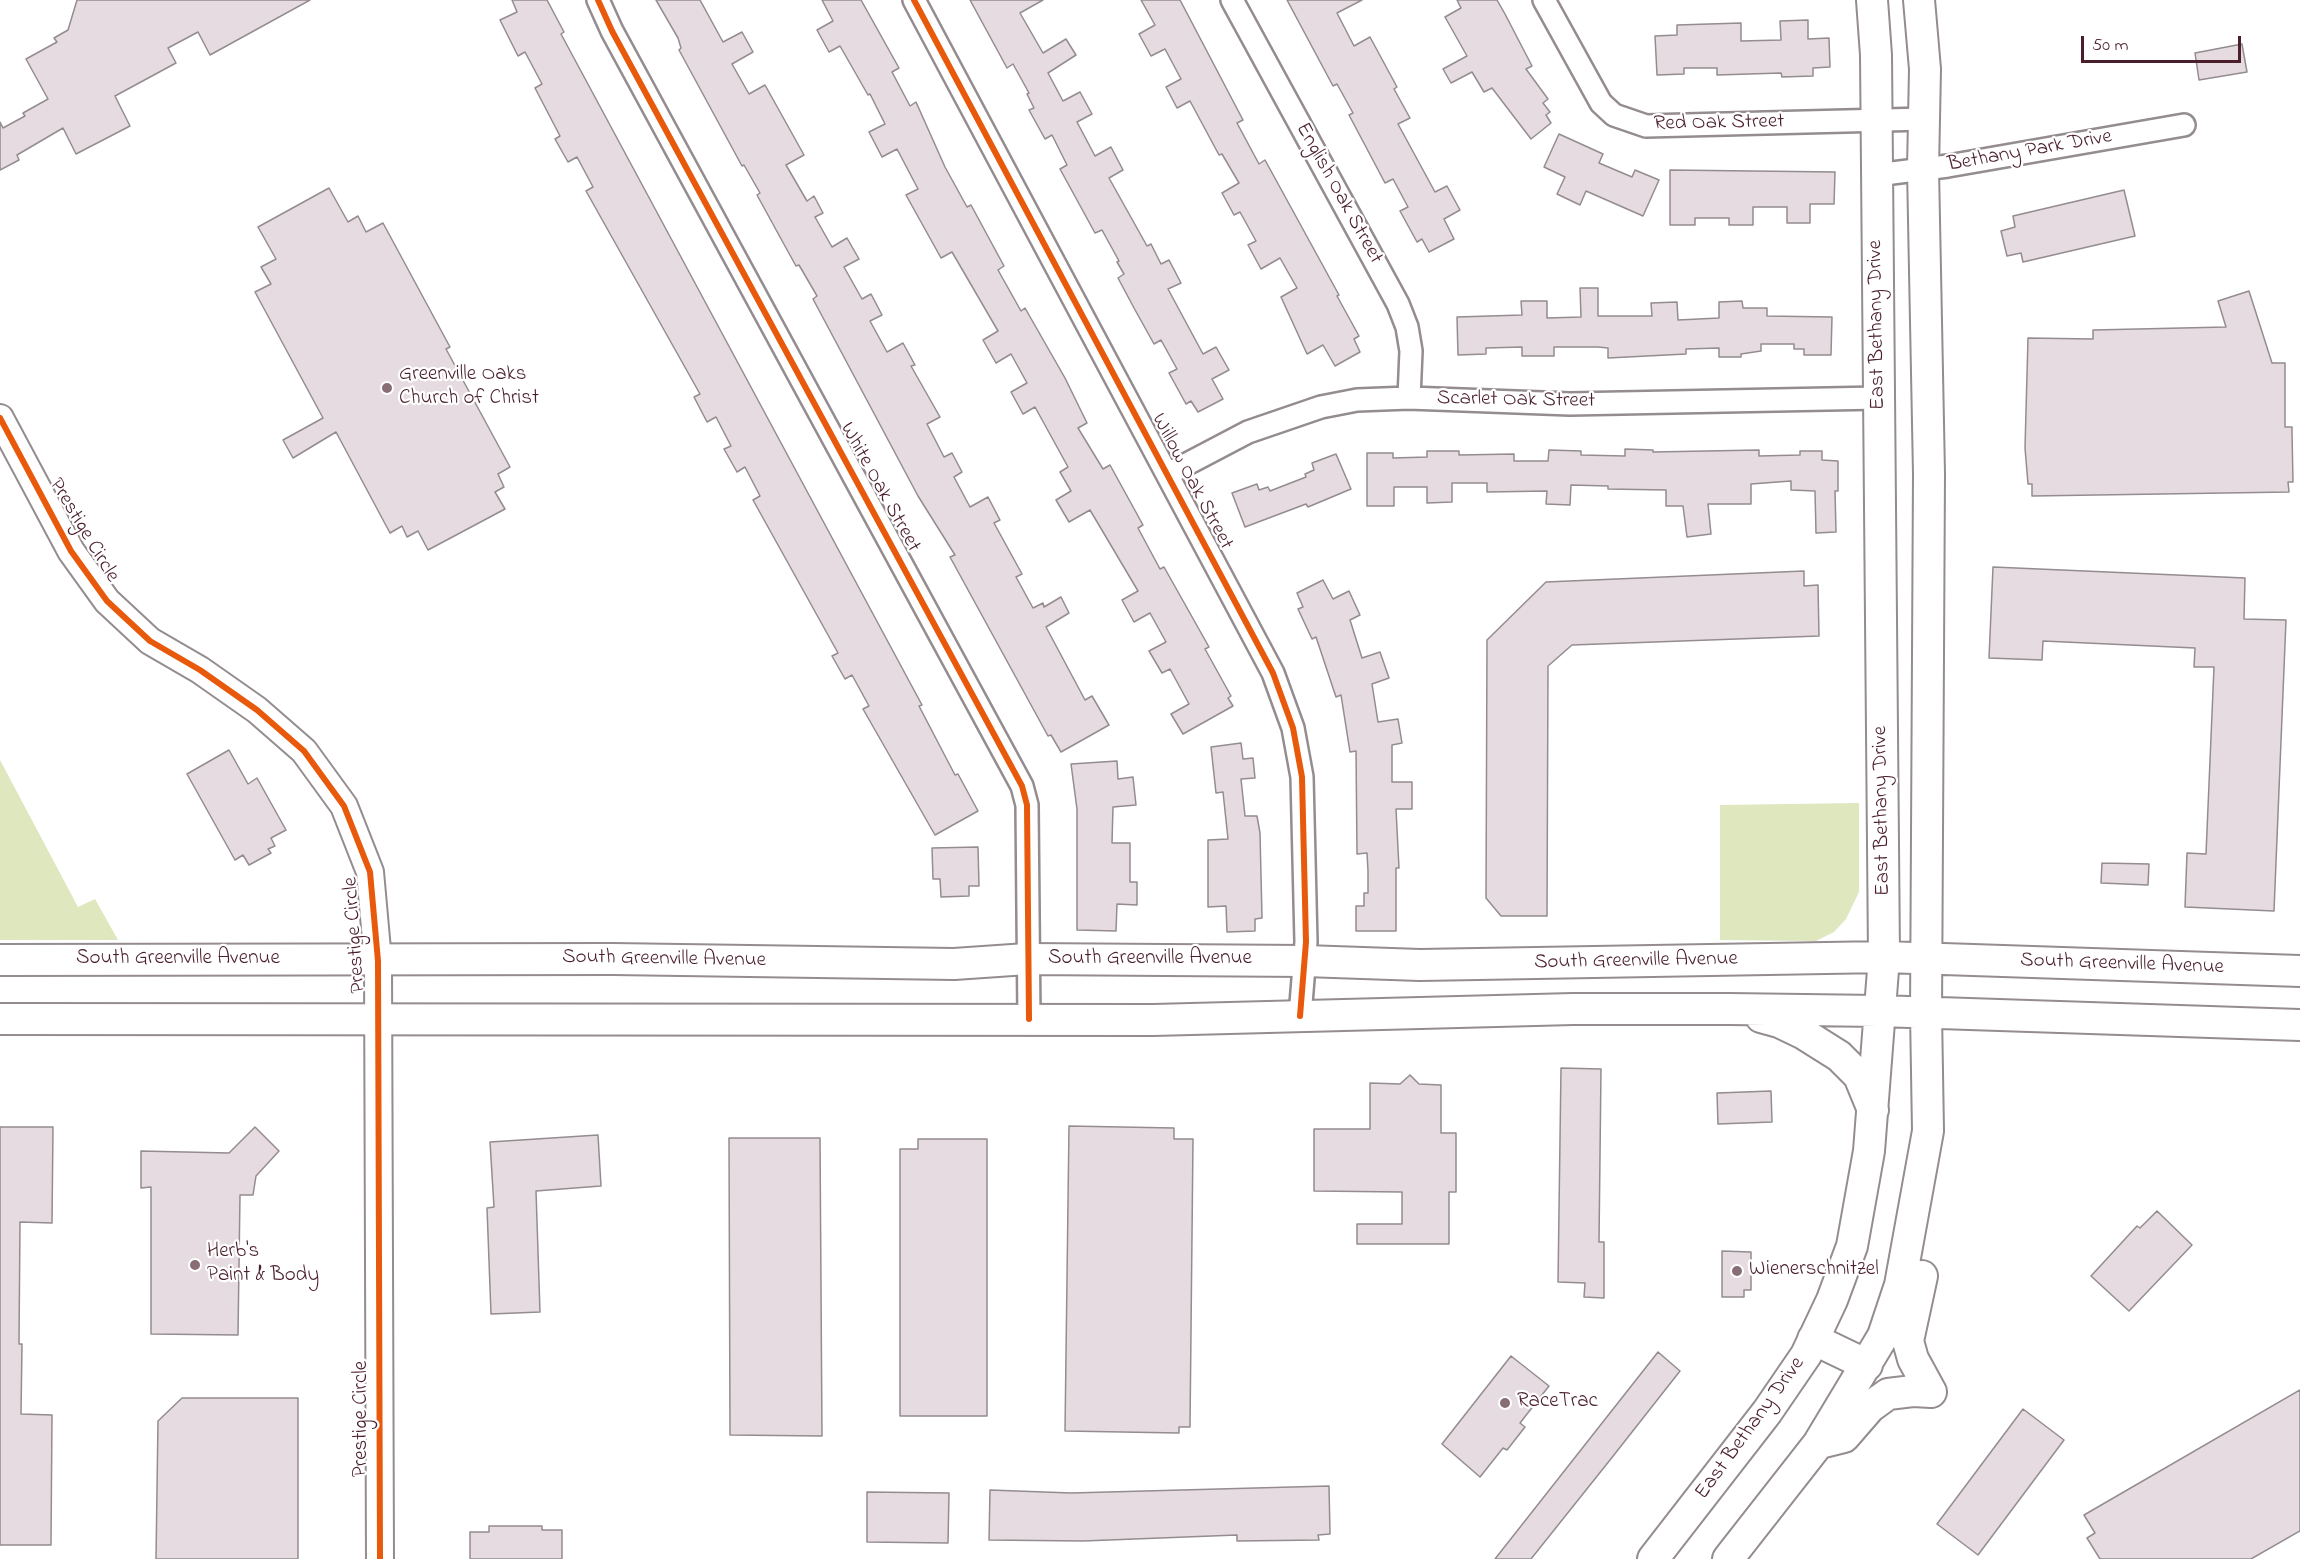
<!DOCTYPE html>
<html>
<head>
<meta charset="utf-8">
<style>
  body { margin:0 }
  #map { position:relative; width:2300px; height:1559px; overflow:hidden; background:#fff; font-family:"Indie Flower",sans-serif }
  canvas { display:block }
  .scale { position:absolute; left:2081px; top:36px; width:160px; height:27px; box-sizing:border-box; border:3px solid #4a1f2b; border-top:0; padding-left:8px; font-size:18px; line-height:21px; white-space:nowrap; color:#4a1f2b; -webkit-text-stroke:4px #fff; paint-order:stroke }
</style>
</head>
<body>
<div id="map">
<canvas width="2300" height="1559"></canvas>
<div class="scale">50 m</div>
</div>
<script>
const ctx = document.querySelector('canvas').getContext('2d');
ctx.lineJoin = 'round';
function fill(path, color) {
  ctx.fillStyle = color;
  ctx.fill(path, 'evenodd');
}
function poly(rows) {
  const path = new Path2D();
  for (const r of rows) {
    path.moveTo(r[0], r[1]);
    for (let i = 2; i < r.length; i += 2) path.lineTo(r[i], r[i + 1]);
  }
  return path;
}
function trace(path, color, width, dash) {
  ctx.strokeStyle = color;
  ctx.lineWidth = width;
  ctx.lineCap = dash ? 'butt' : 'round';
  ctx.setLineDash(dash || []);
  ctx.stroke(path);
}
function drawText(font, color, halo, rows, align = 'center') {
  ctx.font = font + ' "Indie Flower",sans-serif';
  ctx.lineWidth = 4.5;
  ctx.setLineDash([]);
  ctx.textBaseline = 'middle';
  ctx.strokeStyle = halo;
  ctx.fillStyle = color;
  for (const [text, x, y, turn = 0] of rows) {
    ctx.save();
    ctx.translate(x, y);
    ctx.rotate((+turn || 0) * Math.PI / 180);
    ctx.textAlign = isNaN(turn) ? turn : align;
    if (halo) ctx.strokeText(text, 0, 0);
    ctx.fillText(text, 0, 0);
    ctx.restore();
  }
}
const green = poly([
  [0,760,78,907,95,899,118,940,0,940],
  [1859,803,1859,892,1846,919,1834,932,1816,941,1720,940,1720,805]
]);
const building = poly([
  [77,0,310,0,210,55,198,32,168,48,176,63,115,96,130,126,76,154,63,128,17,155,19,160,0,170,0,122,3,128,25,116,23,113,48,99,26,59,57,42,54,38,68,30,77,0],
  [512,0,547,0,564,32,561,34,922,705,919,706,955,775,958,774,978,811,935,835,863,709,869,706,852,675,845,679,832,656,838,653,753,500,760,496,745,467,737,472,724,449,731,446,716,417,707,422,694,397,700,394,586,191,593,187,577,157,568,162,555,139,560,136,535,88,542,84,525,52,518,56,500,20,517,12,512,0],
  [656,0,700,0,723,42,742,32,753,52,732,64,749,94,765,85,804,155,786,165,807,201,814,196,823,213,815,217,832,247,847,238,859,259,844,267,862,299,871,294,882,315,870,321,887,352,903,343,915,365,911,366,940,417,927,424,944,457,952,453,962,472,954,477,970,507,988,497,1000,520,994,523,1022,574,1016,577,1033,608,1043,603,1044,607,1061,597,1069,613,1046,627,1085,700,1092,696,1109,725,1061,752,1051,735,1048,736,950,557,955,555,918,496,813,299,817,296,799,265,796,266,786,248,757,195,760,193,744,165,742,166,679,50,681,48,678,38,656,0],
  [822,0,861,0,899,68,892,72,910,106,916,102,945,167,967,207,971,205,1004,266,998,270,1021,311,1025,308,1065,378,1087,423,1078,428,1103,469,1110,465,1143,525,1138,528,1160,569,1164,567,1209,647,1205,649,1231,696,1228,698,1233,706,1183,734,1171,714,1189,704,1170,669,1162,673,1149,651,1166,642,1150,613,1134,622,1122,600,1138,591,1090,510,1069,522,1056,500,1071,491,1060,472,1068,467,1035,407,1023,414,1011,392,1027,383,1011,354,996,363,983,340,998,331,952,252,941,258,906,195,918,189,897,149,882,157,869,132,885,124,870,94,868,95,840,46,829,52,817,30,833,21,822,0],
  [970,0,1043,0,1020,13,1043,53,1066,39,1076,55,1048,73,1063,101,1080,92,1092,114,1077,122,1095,156,1111,147,1123,170,1109,178,1147,246,1151,244,1161,264,1169,260,1181,283,1168,289,1203,354,1216,347,1229,370,1212,379,1223,399,1198,412,1191,401,1186,404,1169,373,1177,369,1161,340,1154,344,1134,308,1118,278,1124,274,1117,262,1119,261,1102,230,1095,233,1060,169,1067,165,1052,135,1045,139,1029,110,1034,108,1027,94,1029,93,1013,64,1007,68,970,0],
  [1141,0,1180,0,1243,120,1237,123,1259,164,1265,160,1339,295,1337,296,1359,336,1354,339,1360,352,1335,366,1323,345,1307,354,1281,297,1297,288,1280,258,1261,269,1248,245,1256,241,1240,212,1234,215,1222,193,1239,183,1222,154,1219,155,1190,101,1177,108,1166,87,1181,79,1165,49,1151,56,1139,34,1155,25,1141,0],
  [1287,0,1362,0,1337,13,1354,46,1370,37,1397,87,1394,89,1410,118,1398,124,1435,192,1447,186,1460,210,1444,219,1454,239,1429,252,1422,239,1417,242,1400,211,1408,207,1393,179,1385,183,1349,115,1353,113,1337,84,1333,86,1287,0],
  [1457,0,1497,0,1505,14,1532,66,1526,69,1548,99,1543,103,1550,112,1546,115,1551,123,1531,139,1492,88,1484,92,1472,72,1451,83,1443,69,1467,56,1445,17,1461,8,1457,0],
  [1808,20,1808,39,1829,38,1830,67,1813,68,1813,76,1782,77,1781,73,1717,75,1717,68,1684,68,1684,74,1657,75,1655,36,1677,35,1677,25,1741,23,1741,41,1781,40,1780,21,1808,20],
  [2242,44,2247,72,2199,80,2195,53,2242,44],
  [1559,134,1603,154,1599,163,1632,177,1635,170,1659,180,1643,216,1586,191,1580,205,1557,194,1565,177,1544,167,1559,134],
  [1670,170,1835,172,1834,204,1810,204,1810,223,1787,223,1787,207,1753,207,1753,225,1729,225,1729,218,1695,218,1695,225,1670,225,1670,170],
  [329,188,348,222,358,216,366,232,383,223,450,347,446,349,510,467,498,474,504,487,495,492,505,509,428,550,418,531,407,537,402,526,390,533,336,432,293,458,283,440,323,418,255,292,271,284,261,267,276,259,258,227,329,188],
  [2124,190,2135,236,2023,262,2021,253,2007,256,2001,231,2015,227,2013,216,2124,190],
  [1580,288,1598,288,1598,316,1652,316,1651,303,1677,302,1678,320,1719,318,1719,302,1742,301,1743,308,1767,308,1767,316,1832,317,1831,355,1804,355,1804,349,1794,349,1794,344,1761,344,1761,351,1741,354,1741,357,1719,357,1719,348,1686,349,1686,354,1608,358,1608,348,1598,347,1554,347,1554,356,1522,356,1522,347,1486,348,1486,354,1458,355,1457,317,1522,315,1521,301,1547,301,1547,318,1581,317,1580,288],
  [2249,291,2272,363,2285,363,2285,427,2292,427,2292,432,2293,482,2288,482,2289,492,2032,496,2032,484,2028,484,2025,448,2028,338,2093,339,2093,330,2226,327,2218,301,2249,291],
  [1625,449,1653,450,1653,452,1759,450,1759,456,1800,455,1800,451,1822,451,1822,460,1838,461,1838,491,1835,491,1836,532,1816,533,1815,491,1791,490,1791,481,1751,484,1751,504,1708,504,1711,534,1687,537,1683,506,1666,506,1666,490,1608,489,1608,486,1571,485,1570,505,1546,504,1547,491,1487,492,1487,483,1452,483,1452,502,1427,503,1427,487,1394,487,1394,506,1367,506,1367,453,1393,453,1393,458,1427,457,1427,451,1459,451,1459,455,1514,454,1514,461,1548,461,1549,450,1581,451,1581,455,1625,456,1625,449],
  [1336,454,1351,489,1308,507,1306,504,1245,527,1232,493,1257,484,1259,490,1268,487,1270,491,1306,477,1305,474,1314,470,1312,463,1336,454],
  [1993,567,2245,578,2244,619,2286,620,2274,911,2185,907,2187,853,2206,854,2214,667,2194,667,2195,648,2043,641,2042,660,1989,658,1993,567],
  [1804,571,1804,586,1818,585,1819,636,1572,645,1548,666,1547,916,1501,916,1486,898,1487,640,1546,582,1804,571],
  [1323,580,1333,599,1349,591,1360,615,1350,620,1362,658,1380,652,1389,678,1372,684,1378,722,1398,719,1402,743,1392,745,1392,782,1412,782,1412,809,1396,809,1399,868,1396,868,1396,931,1356,931,1356,906,1364,906,1364,893,1368,893,1368,871,1367,853,1357,854,1356,751,1350,752,1341,695,1336,697,1316,637,1312,639,1298,609,1303,607,1297,593,1323,580],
  [1241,743,1243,759,1253,758,1255,778,1241,779,1245,816,1257,816,1260,833,1262,918,1255,919,1255,931,1227,932,1226,906,1208,907,1208,840,1228,839,1223,792,1216,793,1211,747,1241,743],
  [229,750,248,784,257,778,286,830,271,838,275,846,268,849,271,853,249,865,243,855,235,860,187,774,229,750],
  [1117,761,1118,779,1133,777,1136,805,1113,807,1112,843,1130,843,1130,882,1137,882,1137,905,1117,904,1116,931,1077,930,1077,809,1071,764,1117,761],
  [978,847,979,886,969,886,969,896,941,897,940,879,933,879,932,848,978,847],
  [2102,863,2149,864,2148,885,2101,883,2102,863],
  [1561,1068,1601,1069,1599,1242,1604,1242,1604,1298,1584,1297,1585,1283,1558,1282,1561,1068],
  [1410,1075,1419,1084,1441,1085,1441,1133,1456,1133,1456,1192,1449,1192,1449,1244,1357,1244,1357,1224,1402,1224,1402,1192,1314,1191,1314,1129,1370,1129,1370,1083,1400,1084,1410,1075],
  [1771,1091,1772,1122,1718,1124,1717,1093,1771,1091],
  [1069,1126,1174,1128,1174,1139,1193,1139,1190,1427,1179,1427,1179,1433,1065,1431,1069,1126],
  [0,1127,53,1127,52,1223,20,1222,19,1344,22,1344,21,1414,52,1415,51,1545,0,1545,0,1127],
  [255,1127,279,1151,256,1176,253,1195,240,1195,238,1335,151,1334,151,1187,141,1188,141,1151,229,1153,255,1127],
  [598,1135,601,1186,536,1191,540,1312,491,1314,487,1208,494,1207,490,1142,598,1135],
  [729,1138,820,1138,822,1436,730,1435,729,1138],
  [918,1139,987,1139,987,1416,900,1416,900,1149,918,1149,918,1139],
  [2157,1211,2192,1245,2129,1311,2091,1276,2137,1226,2140,1228,2157,1211],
  [1722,1251,1751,1252,1751,1290,1744,1290,1744,1297,1722,1297,1722,1251],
  [1658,1352,1680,1371,1610,1460,1531,1559,1495,1559,1658,1352],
  [1511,1356,1549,1386,1520,1423,1525,1427,1507,1450,1503,1448,1480,1477,1442,1444,1511,1356],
  [2300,1390,2300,1531,2251,1559,2100,1559,2087,1538,2095,1533,2084,1515,2300,1390],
  [182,1398,298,1398,298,1559,156,1559,158,1421,182,1398],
  [2023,1409,2064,1440,1978,1555,1937,1524,2023,1409],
  [1329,1486,1330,1534,1318,1535,1319,1540,1237,1541,1237,1535,1083,1541,989,1540,990,1490,1071,1493,1329,1486],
  [867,1492,949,1493,948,1543,867,1542,867,1492],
  [489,1526,542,1526,542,1530,562,1530,562,1559,470,1559,470,1532,489,1532,489,1526]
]);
const minor = poly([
  [598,0,612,31,1022,786,1027,805,1029,1019],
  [914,0,1273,673,1293,728,1302,777,1306,942,1300,1016],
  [1232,0,1398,304,1407,327,1411,351,1409,398],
  [1544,0,1601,103,1614,115,1646,126,1925,119],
  [1876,175,1948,166,2184,125],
  [1168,474,1248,432,1321,407,1357,400,1409,398,1570,404,1879,398]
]);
const tertiary = poly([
  [0,418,71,551,107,601,150,641,200,670,257,710,304,751,344,806,370,872,378,961,380,1559]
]);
const secondary = poly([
  [0,960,613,959,954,964,1027,959,1305,961,1420,965,1884,957,2300,971],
  [1761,1017,1779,1022,1804,1034,1839,1056,1859,1076,1873,1110],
  [0,1019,1153,1020,1573,1009,1729,1009,1879,1011,2300,1025],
  [1922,1276,1908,1341,1913,1359,1931,1392],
  [1813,1339,1867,1365],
  [1824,1442,1844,1437,1870,1407,1888,1394,1913,1391,1931,1392],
  [1653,1559,1767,1412,1806,1355,1832,1300,1852,1246,1869,1151,1884,957,1876,55,1872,0],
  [1728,1559,1818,1444,1883,1336,1900,1285,1928,1131,1926,1013,1929,474,1923,169,1925,69,1919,0]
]);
const cycleway = poly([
  [598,0,612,31,1022,786,1027,805,1029,1019],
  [914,0,1273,673,1293,728,1302,777,1306,942,1300,1016],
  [0,418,71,551,107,601,150,641,200,670,257,710,304,751,344,806,370,872,378,961,380,1559]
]);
const markers = [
  [387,388,6,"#896d75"],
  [195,1265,6,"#896d75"],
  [1737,1271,6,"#896d75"],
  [1505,1403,6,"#896d75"]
];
const streetNames = [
  ["Red Oak Street",1719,124,-1],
  ["Bethany Park Drive",2030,152,-10],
  ["English Oak Street",1338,194,61],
  ["East Bethany Drive",1878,325,-91],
  ["Scarlet Oak Street",1516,401,1],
  ["Willow Oak Street",1191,482,62],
  ["White Oak Street",879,488,61],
  ["Prestige Circle",83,531,59],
  ["East Bethany Drive",1883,811,-91],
  ["Prestige Circle",356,935,-94],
  ["South Greenville Avenue",178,960],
  ["South Greenville Avenue",664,960,1],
  ["South Greenville Avenue",1150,960],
  ["South Greenville Avenue",1636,962,-1],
  ["South Greenville Avenue",2122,965,2],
  ["Prestige Circle",363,1419,-90],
  ["East Bethany Drive",1751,1429,-54]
];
const poiNames = [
  ["Greenville Oaks",399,376],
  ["Church of Christ",399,400],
  ["Herb's",207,1253],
  ["Paint & Body",207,1277],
  ["Wienerschnitzel",1749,1271],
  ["RaceTrac",1517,1403]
];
fill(green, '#dee7be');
fill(building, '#e5dbe1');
trace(building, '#948c8e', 1.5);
trace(minor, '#948c8e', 26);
trace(tertiary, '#948c8e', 30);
trace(secondary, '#948c8e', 34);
trace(minor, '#fff', 21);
trace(tertiary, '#fff', 26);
trace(secondary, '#fff', 30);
trace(cycleway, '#e8590c', 6);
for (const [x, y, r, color] of markers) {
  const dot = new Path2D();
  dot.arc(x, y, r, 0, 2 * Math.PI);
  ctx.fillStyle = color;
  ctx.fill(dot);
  trace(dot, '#fff', 2);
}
drawText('21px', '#4a1f2b', '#fff', streetNames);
drawText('21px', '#4a1f2b', '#fff', poiNames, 'left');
</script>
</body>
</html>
